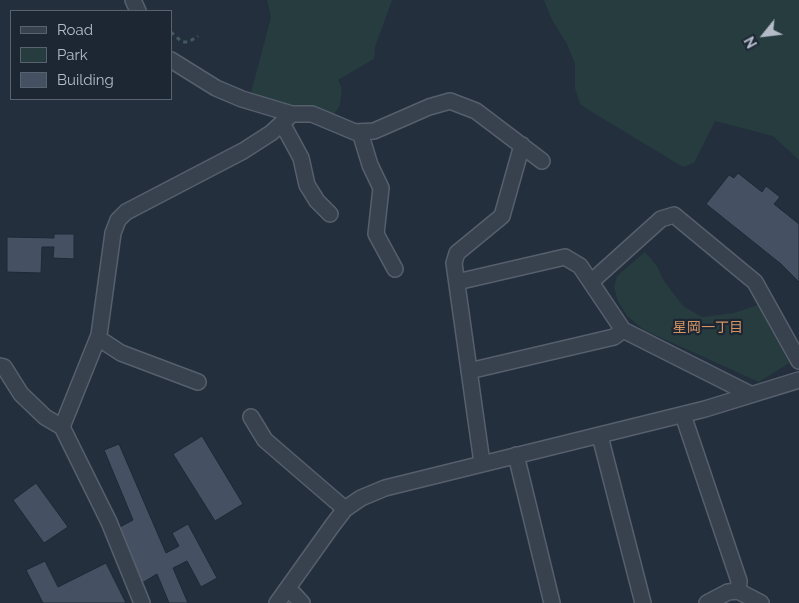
<!DOCTYPE html>
<html>
<head>
<meta charset="utf-8">
<style>
  body { margin:0 }
  #map { position:relative; width:799px; height:603px; overflow:hidden; background:#242f3e; font-family:Raleway,sans-serif }
  canvas { display:block }
  .legend { position:absolute; left:10px; top:10px; width:162px; height:90px; box-sizing:border-box; background:#1d2633; border:1px solid #59626f; margin:0; padding:6px 9px; list-style:none; font-size:15px; color:#b4bcc9 }
  .legend li { display:flex; align-items:center; gap:10px; height:25px }
  .legend b { width:25px; border:1px solid #59626f }
  .north { position:absolute; left:739px; top:10px; width:50px; height:50px; -webkit-text-stroke:4px #1d2633; paint-order:stroke; rotate:241deg; font-size:14px; font-weight:700; line-height:20px; text-align:center; color:#b4bcc9 }
  .north::after { content:''; display:block; margin:auto; width:18px; height:22px; background:#b4bcc9; clip-path:polygon(50% 0,100% 100%,50% 72%,0 100%) }
</style>
</head>
<body>
<div id="map">
<canvas width="799" height="603"></canvas>
<ul class="legend">
<li><b style="height:6px;background:#38414e"></b>Road</li>
<li><b style="height:14px;background:#263c3f"></b>Park</li>
<li><b style="height:14px;background:#455162"></b>Building</li>
</ul>
<div class="north">N</div>
</div>
<script>
const ctx = document.querySelector('canvas').getContext('2d');
ctx.lineJoin = 'round';
function fill(path, color) {
  ctx.fillStyle = color;
  ctx.fill(path, 'evenodd');
}
function poly(rows) {
  const path = new Path2D();
  for (const r of rows) {
    path.moveTo(r[0], r[1]);
    for (let i = 2; i < r.length; i += 2) path.lineTo(r[i], r[i + 1]);
  }
  return path;
}
function trace(path, color, width, dash) {
  ctx.strokeStyle = color;
  ctx.lineWidth = width;
  ctx.lineCap = dash ? 'butt' : 'round';
  ctx.setLineDash(dash || []);
  ctx.stroke(path);
}
function drawText(font, color, halo, rows, align = 'center') {
  ctx.font = font + ' Raleway,"Noto Sans JP",sans-serif';
  ctx.lineWidth = 4.5;
  ctx.setLineDash([]);
  ctx.textBaseline = 'middle';
  ctx.strokeStyle = halo;
  ctx.fillStyle = color;
  for (const [text, x, y, turn = 0] of rows) {
    ctx.save();
    ctx.translate(x, y);
    ctx.rotate((+turn || 0) * Math.PI / 180);
    ctx.textAlign = isNaN(turn) ? turn : align;
    if (halo) ctx.strokeText(text, 0, 0);
    ctx.fillText(text, 0, 0);
    ctx.restore();
  }
}
const green = poly([
  [267,0,392,0,375,47,374,59,338,80,342,89,340,105,333,116,291,109,251,93,271,17],
  [544,0,799,0,799,160,773,136,715,121,694,163,683,167,592,112,580,104,575,88,575,64,567,44,552,20],
  [645,252,657,266,664,281,683,306,702,317,734,313,758,305,789,363,759,382,644,330,627,316,618,301,614,287,617,276]
]);
const building = poly([
  [738,173,762,192,766,186,780,197,774,204,799,224,799,282,781,264,706,204,729,175,734,178,738,173],
  [54,234,74,234,74,259,53,258,54,247,42,247,41,273,7,272,7,237,54,238,54,234],
  [202,436,243,504,215,521,173,454,202,436],
  [119,444,166,553,179,546,172,533,188,524,217,578,201,587,187,561,173,568,188,603,169,603,157,574,142,583,118,528,133,520,104,450,119,444],
  [36,483,68,527,44,543,13,500,36,483],
  [45,561,58,587,106,563,126,603,43,603,26,570,45,561]
]);
const path = poly([
  [171,32,182,42,189,42,198,36]
]);
const street = poly([
  [133,0,138,11],
  [171,60,216,88,242,99,292,114,312,114,355,132,374,131,429,107,450,101,476,111,542,161],
  [282,123,301,158,307,185,317,201,330,214],
  [360,132,370,165,381,188,376,234,395,269],
  [457,282,565,257,580,266,623,330,750,394],
  [591,282,661,219,674,215,755,282,799,361],
  [98,338,121,353,198,382],
  [0,366,4,367,21,394,45,417,62,427],
  [469,371,614,337,623,330],
  [683,415,739,581,738,591],
  [251,417,265,440,345,509],
  [600,436,643,603],
  [516,455,552,603],
  [482,463,454,263,457,253,502,216,522,145],
  [288,588,302,603],
  [142,603,109,522,62,427,99,335,113,233,118,220,126,212,243,151,271,133,292,114],
  [277,603,332,526,345,509,361,498,385,488,705,409,799,380],
  [707,603,728,592,738,591,761,603]
]);
const neighbourhoodNames = [
  ["星岡一丁目",708,328]
];
fill(green, '#263c3f');
fill(building, '#455162');
trace(building, '#1f2835', 1);
trace(street, '#565f6c', 18);
trace(path, '#44595c', 3, [4, 4]);
trace(street, '#38414e', 15);
drawText('14px', '#d59563', '#1d2633', neighbourhoodNames);
</script>
</body>
</html>
